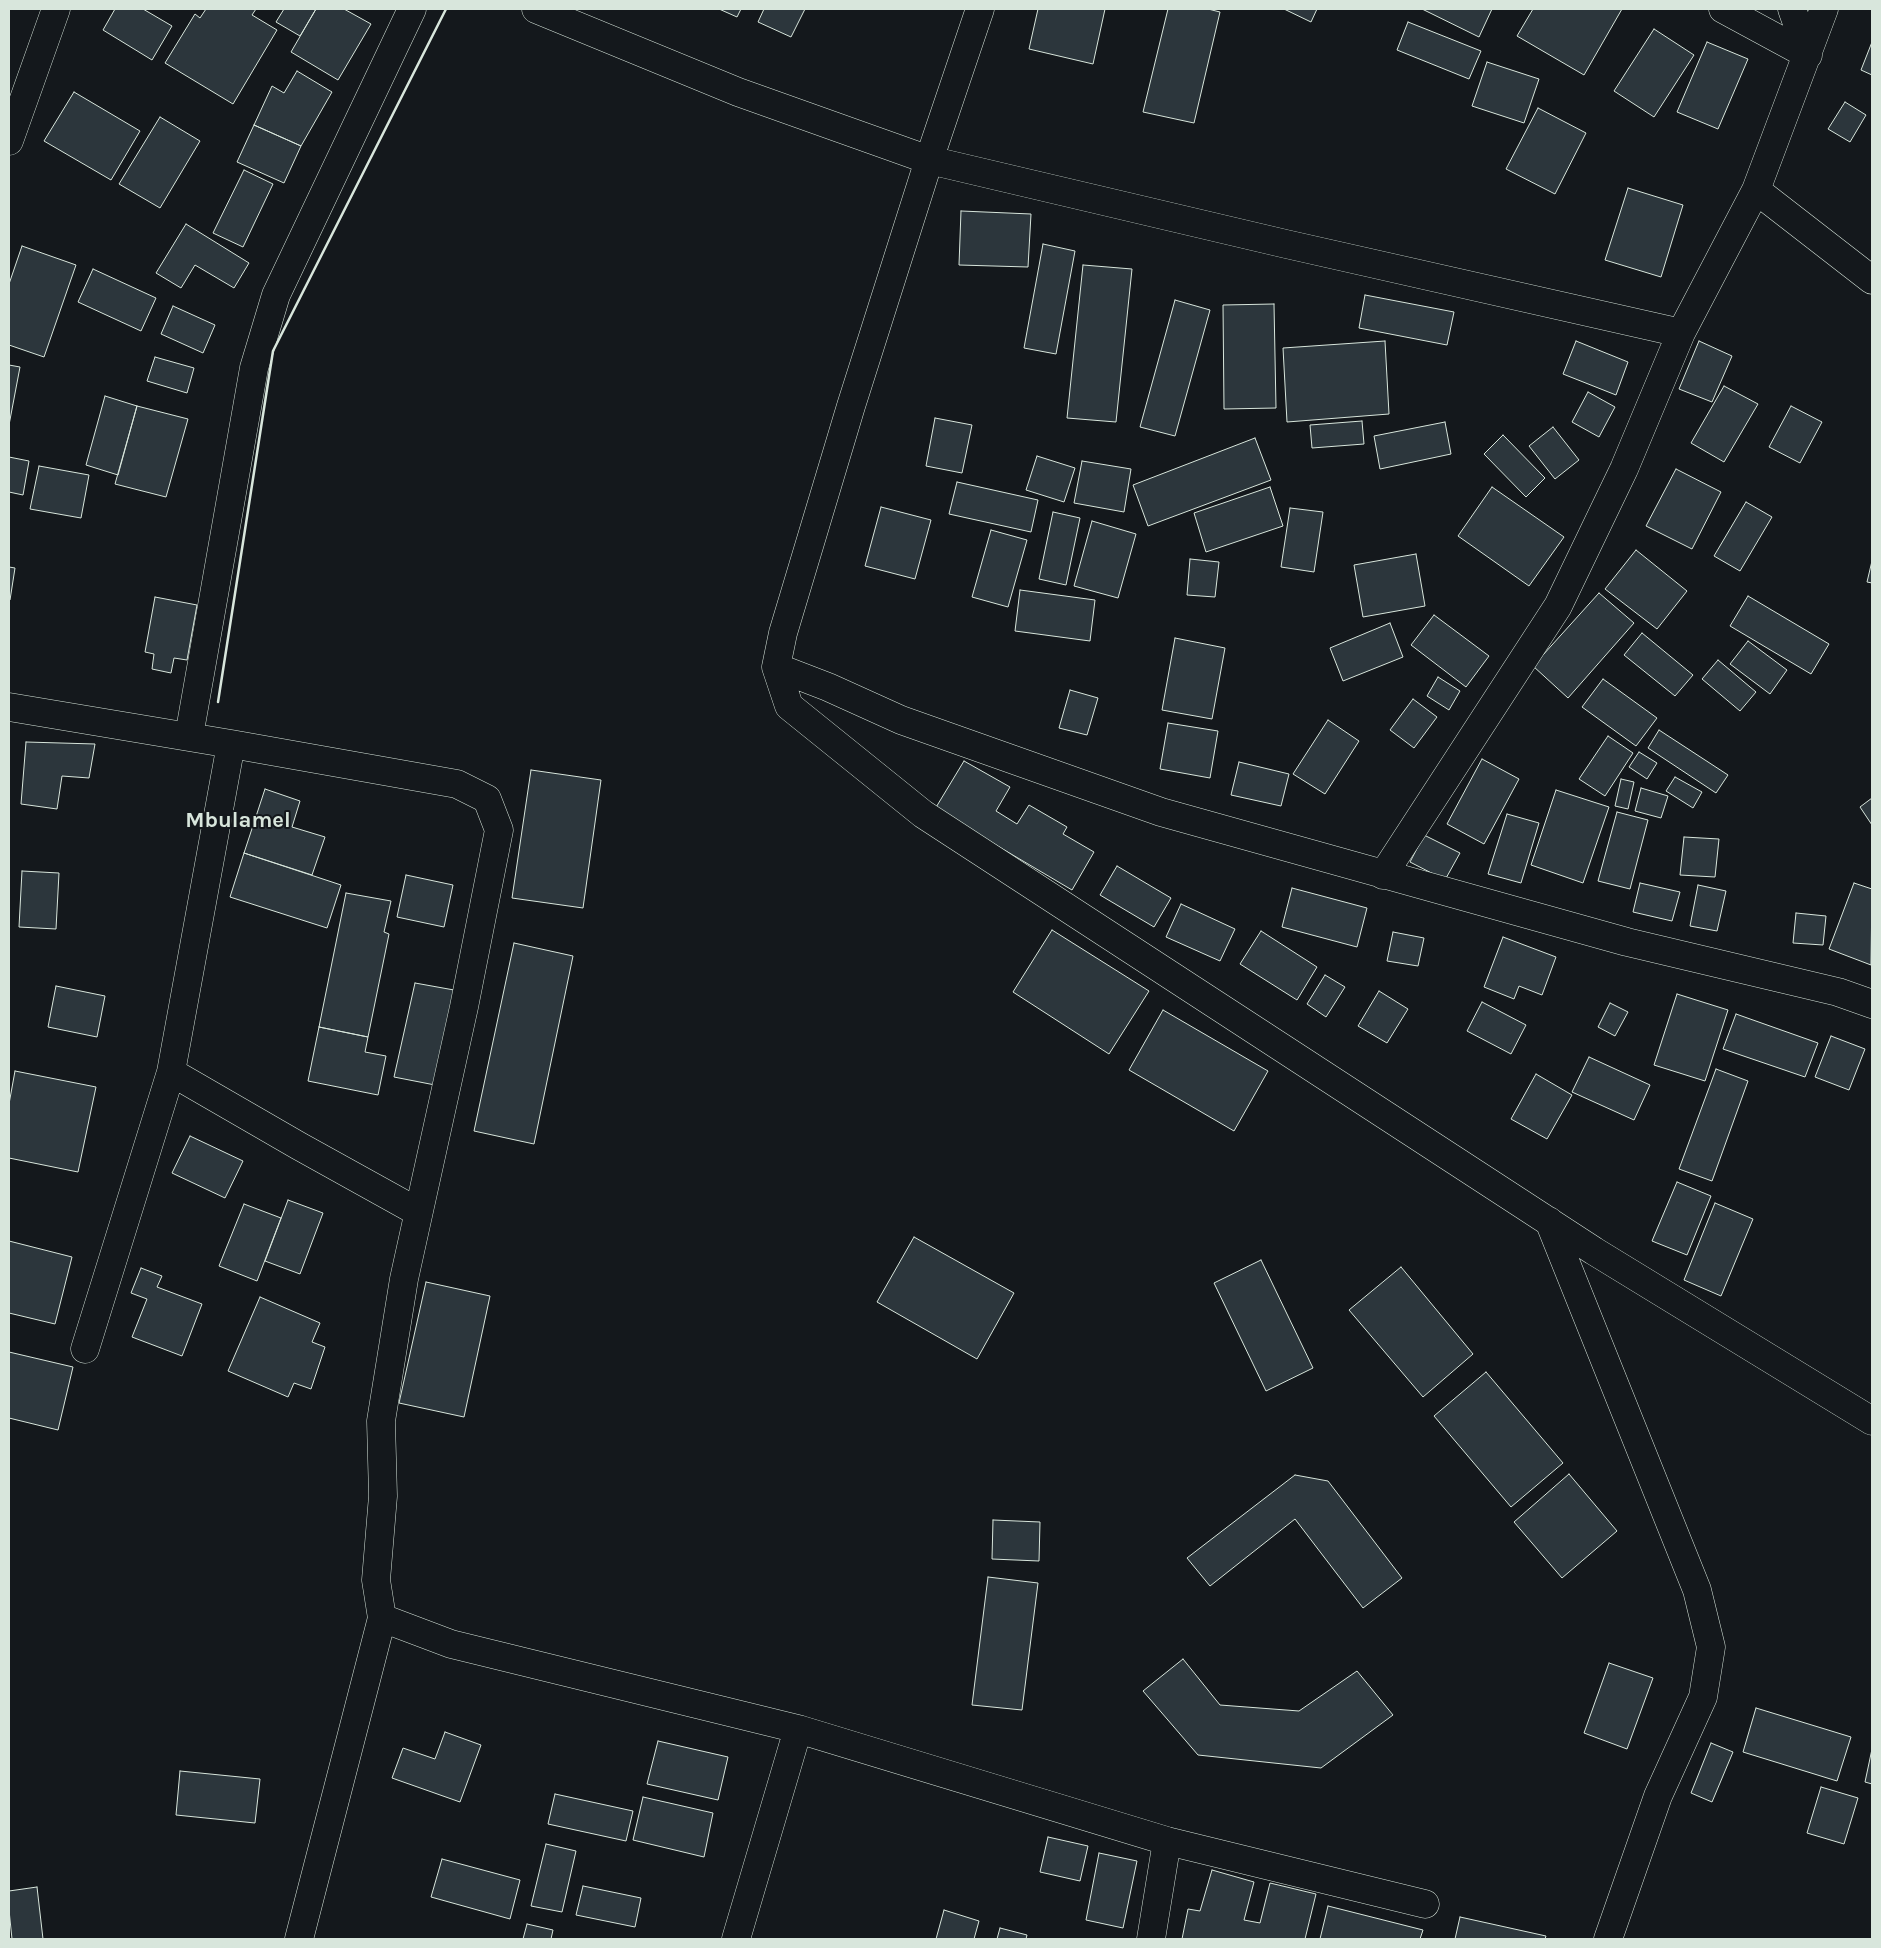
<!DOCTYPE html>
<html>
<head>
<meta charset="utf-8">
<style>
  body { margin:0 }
  #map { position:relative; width:1881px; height:1948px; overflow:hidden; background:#14181c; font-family:Karla,sans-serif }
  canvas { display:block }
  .frame { position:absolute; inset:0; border:10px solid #d8e6dc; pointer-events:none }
</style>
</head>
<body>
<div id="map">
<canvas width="1881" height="1948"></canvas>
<div class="frame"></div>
</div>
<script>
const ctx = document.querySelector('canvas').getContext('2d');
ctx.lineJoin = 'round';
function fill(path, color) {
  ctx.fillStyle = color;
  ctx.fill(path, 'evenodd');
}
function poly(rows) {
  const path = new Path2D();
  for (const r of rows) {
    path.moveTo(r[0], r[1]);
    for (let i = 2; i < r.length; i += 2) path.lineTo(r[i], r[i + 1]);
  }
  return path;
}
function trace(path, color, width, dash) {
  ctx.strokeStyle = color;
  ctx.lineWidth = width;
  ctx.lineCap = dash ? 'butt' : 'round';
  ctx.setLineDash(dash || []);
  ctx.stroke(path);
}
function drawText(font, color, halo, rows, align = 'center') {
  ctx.font = font + ' Karla,sans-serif';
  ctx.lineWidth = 4;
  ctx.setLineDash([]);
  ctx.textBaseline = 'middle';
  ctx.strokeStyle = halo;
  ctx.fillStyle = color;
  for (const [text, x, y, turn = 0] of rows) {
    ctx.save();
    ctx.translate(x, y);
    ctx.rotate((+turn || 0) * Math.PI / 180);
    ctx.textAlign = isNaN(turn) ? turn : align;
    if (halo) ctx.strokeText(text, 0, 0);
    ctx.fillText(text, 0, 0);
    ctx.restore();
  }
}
const building = poly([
  [115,9,143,9,172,26,152,60,103,30,115,9],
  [206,9,256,9,252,15,277,30,233,104,165,63,195,14,200,18,206,9],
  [284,9,316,9,300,36,276,22,284,9],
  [316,9,344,9,371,24,338,80,291,52,316,9],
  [719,9,741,9,737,17,719,9],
  [764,9,805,9,791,37,758,22,764,9],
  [1038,9,1105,9,1093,64,1029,49,1038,9],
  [1168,9,1208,9,1220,12,1194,123,1143,112,1168,9],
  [1284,9,1317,9,1311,22,1284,9],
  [1422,9,1492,9,1479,37,1422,9],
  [1533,9,1622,9,1584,75,1517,36,1533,9],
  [1408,22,1481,51,1469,79,1397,50,1408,22],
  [1654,29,1694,55,1654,117,1614,91,1654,29],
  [1707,42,1748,59,1718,129,1677,112,1707,42],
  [1872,42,1872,75,1861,70,1872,42],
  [1487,62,1539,79,1524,123,1472,106,1487,62],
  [297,71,332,92,301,146,254,125,272,86,284,93,297,71],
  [74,92,140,131,111,180,44,141,74,92],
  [1845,102,1866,115,1850,142,1828,129,1845,102],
  [1538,108,1586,133,1555,194,1506,169,1538,108],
  [160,117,200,141,160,208,119,184,160,117],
  [254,125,301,146,284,183,237,162,254,125],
  [244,170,273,184,243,247,213,233,244,170],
  [1628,188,1683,205,1661,277,1605,260,1628,188],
  [961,211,1031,214,1028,267,959,265,961,211],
  [186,224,249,263,234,288,195,265,181,288,156,273,186,224],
  [1043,244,1075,251,1056,354,1024,348,1043,244],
  [22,246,76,265,44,357,9,345,9,284,22,246],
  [1083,265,1132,269,1116,422,1067,418,1083,265],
  [93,269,156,298,141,331,78,302,93,269],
  [1365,295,1454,312,1447,345,1359,328,1365,295],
  [1175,300,1210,310,1175,436,1140,427,1175,300],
  [1274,304,1276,408,1224,409,1223,305,1274,304],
  [173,306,215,325,203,353,161,334,173,306],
  [1385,341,1389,414,1287,422,1283,348,1385,341],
  [1576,341,1628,362,1616,395,1563,374,1576,341],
  [1699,341,1732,356,1712,402,1679,389,1699,341],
  [155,357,194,368,187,393,147,381,155,357],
  [9,365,20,367,9,425,9,365],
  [1724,386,1758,404,1724,462,1691,443,1724,386],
  [1588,392,1615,407,1599,437,1572,422,1588,392],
  [105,396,137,406,118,475,86,465,105,396],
  [137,406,188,419,166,497,115,484,137,406],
  [1791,406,1822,422,1800,463,1769,447,1791,406],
  [935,418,972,425,962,473,926,466,935,418],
  [1362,421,1364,444,1312,448,1310,425,1362,421],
  [1445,422,1451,454,1380,469,1374,436,1445,422],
  [1553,427,1579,460,1555,479,1529,446,1553,427],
  [1503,435,1545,478,1526,497,1484,454,1503,435],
  [1255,438,1271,480,1148,526,1133,485,1255,438],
  [1037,456,1075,468,1064,502,1026,490,1037,456],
  [9,457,29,461,23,495,9,492,9,457],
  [1082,461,1131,469,1124,512,1074,503,1082,461],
  [39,466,89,475,81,518,30,509,39,466],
  [1676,469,1721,492,1692,549,1646,526,1676,469],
  [957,482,1038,500,1031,532,949,514,957,482],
  [1270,487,1283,526,1206,552,1194,513,1270,487],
  [1492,487,1564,537,1529,586,1458,536,1492,487],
  [1746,502,1772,517,1740,571,1714,556,1746,502],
  [881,507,931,520,915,579,865,566,881,507],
  [1290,508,1323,512,1314,572,1281,567,1290,508],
  [1053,512,1080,518,1066,585,1039,579,1053,512],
  [1092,521,1136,534,1118,598,1074,586,1092,521],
  [991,530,1027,540,1008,607,972,597,991,530],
  [1636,550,1687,591,1657,629,1605,589,1636,550],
  [1416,554,1425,606,1363,617,1354,565,1416,554],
  [1190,559,1219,562,1215,597,1187,595,1190,559],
  [1872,561,1872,583,1867,582,1872,561],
  [9,567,15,568,10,600,9,600,9,567],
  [1020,590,1095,600,1090,641,1015,631,1020,590],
  [1599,593,1634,623,1568,698,1533,666,1599,593],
  [1748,596,1829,644,1811,674,1730,626,1748,596],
  [155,597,197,605,187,660,174,658,171,673,152,669,154,654,145,652,155,597],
  [1434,615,1489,656,1466,687,1411,645,1434,615],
  [1390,623,1403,657,1343,681,1330,648,1390,623],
  [1642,633,1693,675,1675,696,1624,655,1642,633],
  [1175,638,1225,648,1212,719,1162,710,1175,638],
  [1748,641,1787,670,1770,694,1730,664,1748,641],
  [1718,660,1756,692,1740,711,1702,679,1718,660],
  [1438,677,1460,691,1449,710,1427,696,1438,677],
  [1603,679,1657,718,1636,746,1582,707,1603,679],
  [1070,690,1098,698,1087,735,1059,728,1070,690],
  [1413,699,1437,717,1414,748,1390,730,1413,699],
  [1328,720,1359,741,1325,794,1293,774,1328,720],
  [1168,723,1218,731,1210,778,1160,769,1168,723],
  [1659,730,1728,775,1716,793,1648,748,1659,730],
  [1608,736,1633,753,1605,796,1579,779,1608,736],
  [26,742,95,744,89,778,62,776,57,809,21,804,26,742],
  [1639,752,1657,763,1647,779,1629,767,1639,752],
  [1482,759,1519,779,1484,844,1447,824,1482,759],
  [964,761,1010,787,996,811,1017,824,1029,805,1067,827,1063,834,1094,852,1072,890,935,809,964,761],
  [1239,762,1289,774,1281,806,1231,795,1239,762],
  [531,770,601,780,583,908,512,898,531,770],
  [1675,777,1702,792,1693,808,1666,791,1675,777],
  [1621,779,1634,782,1628,809,1615,806,1621,779],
  [1641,788,1668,796,1661,818,1635,811,1641,788],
  [265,789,300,801,292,827,325,837,312,875,244,853,265,789],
  [1556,790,1609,807,1583,883,1531,865,1556,790],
  [1872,798,1872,825,1860,807,1872,798],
  [1617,812,1648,820,1630,889,1598,881,1617,812],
  [1507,814,1539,823,1521,883,1488,874,1507,814],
  [1424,835,1460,853,1445,880,1410,862,1424,835],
  [1684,837,1719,839,1715,877,1680,875,1684,837],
  [244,853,341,885,327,928,230,897,244,853],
  [1117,866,1171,898,1154,927,1100,895,1117,866],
  [22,871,59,873,56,929,19,927,22,871],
  [406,875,453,885,444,927,397,917,406,875],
  [1640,883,1680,892,1672,921,1633,912,1640,883],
  [1854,883,1872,889,1871,965,1829,949,1854,883],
  [1698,885,1726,891,1717,931,1690,926,1698,885],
  [1292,888,1367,908,1357,947,1282,927,1292,888],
  [346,893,391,901,384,932,389,934,368,1037,319,1027,346,893],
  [1181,904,1235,929,1220,961,1166,937,1181,904],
  [1796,913,1826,916,1823,945,1793,943,1796,913],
  [1052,930,1149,991,1109,1054,1013,992,1052,930],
  [1261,931,1317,967,1297,1000,1240,964,1261,931],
  [1393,932,1424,938,1418,966,1387,961,1393,932],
  [1503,937,1556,957,1542,995,1519,986,1514,999,1484,987,1503,937],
  [514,943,573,956,534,1144,474,1131,514,943],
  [1325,975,1345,987,1326,1017,1307,1004,1325,975],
  [415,983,454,990,435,1085,394,1077,415,983],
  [56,986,105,996,97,1037,48,1027,56,986],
  [1379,991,1408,1009,1387,1043,1358,1026,1379,991],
  [1677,994,1728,1010,1705,1081,1654,1065,1677,994],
  [1482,1002,1526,1025,1511,1054,1467,1031,1482,1002],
  [1610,1003,1628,1012,1615,1036,1598,1027,1610,1003],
  [1163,1010,1268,1071,1234,1131,1129,1070,1163,1010],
  [1736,1014,1818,1043,1805,1077,1723,1049,1736,1014],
  [319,1027,368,1037,365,1052,386,1056,378,1095,308,1081,319,1027],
  [1831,1036,1865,1049,1849,1090,1815,1077,1831,1036],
  [1589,1057,1650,1085,1634,1120,1572,1092,1589,1057],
  [1716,1069,1748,1081,1712,1181,1679,1169,1716,1069],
  [15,1071,96,1087,78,1172,9,1158,9,1104,15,1071],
  [1536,1074,1572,1095,1547,1139,1511,1119,1536,1074],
  [190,1136,243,1161,225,1198,172,1173,190,1136],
  [1677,1182,1711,1196,1687,1255,1652,1241,1677,1182],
  [288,1200,323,1213,300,1274,265,1261,288,1200],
  [1715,1203,1753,1219,1721,1296,1684,1280,1715,1203],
  [244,1204,281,1218,257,1281,219,1266,244,1204],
  [914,1237,1014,1293,977,1359,877,1302,914,1237],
  [9,1241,72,1257,55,1324,9,1313,9,1241],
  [1261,1260,1313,1368,1266,1391,1214,1283,1261,1260],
  [1401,1267,1473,1354,1423,1397,1349,1310,1401,1267],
  [141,1268,162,1276,157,1287,202,1304,182,1356,132,1337,147,1299,131,1293,141,1268],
  [426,1282,490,1296,464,1417,399,1403,426,1282],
  [260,1297,320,1323,312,1342,325,1347,311,1389,294,1383,288,1397,228,1371,260,1297],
  [9,1352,73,1367,58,1430,9,1418,9,1352],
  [1486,1372,1563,1463,1511,1507,1434,1416,1486,1372],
  [1569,1474,1617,1531,1562,1578,1514,1522,1569,1474],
  [1295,1475,1328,1481,1402,1578,1363,1608,1295,1519,1210,1586,1187,1558,1295,1475],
  [993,1520,1040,1522,1039,1561,992,1559,993,1520],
  [988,1577,1038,1583,1022,1710,972,1705,988,1577],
  [1183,1659,1220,1705,1299,1711,1357,1671,1393,1715,1321,1768,1198,1755,1143,1691,1183,1659],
  [1609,1663,1653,1678,1627,1749,1584,1733,1609,1663],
  [1756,1708,1851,1737,1837,1781,1743,1752,1756,1708],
  [445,1732,481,1745,460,1802,392,1778,403,1748,435,1759,445,1732],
  [658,1741,728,1757,718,1800,647,1784,658,1741],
  [1711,1743,1733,1752,1712,1802,1691,1793,1711,1743],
  [1872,1749,1872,1784,1865,1782,1872,1749],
  [180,1771,260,1779,255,1823,176,1815,180,1771],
  [1821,1787,1858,1798,1844,1844,1807,1833,1821,1787],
  [555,1794,633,1811,626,1841,548,1824,555,1794],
  [643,1797,713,1813,704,1857,633,1840,643,1797],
  [1048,1837,1088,1846,1080,1881,1040,1872,1048,1837],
  [546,1844,576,1851,562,1912,531,1906,546,1844],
  [1099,1853,1137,1861,1123,1928,1086,1920,1099,1853],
  [442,1859,520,1880,510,1919,431,1897,442,1859],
  [1212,1870,1254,1882,1244,1920,1260,1923,1270,1883,1316,1894,1305,1939,1182,1939,1188,1909,1200,1911,1212,1870],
  [583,1886,641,1898,635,1927,576,1915,583,1886],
  [37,1887,43,1939,12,1939,9,1910,9,1891,37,1887],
  [1328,1906,1423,1930,1420,1939,1320,1939,1328,1906],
  [944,1910,979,1921,974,1939,936,1939,944,1910],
  [1460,1917,1546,1936,1545,1939,1455,1939,1460,1917],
  [527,1924,553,1930,551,1939,523,1939,527,1924],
  [1000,1928,1027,1935,1026,1939,997,1939,1000,1928]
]);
const minor = poly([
  [536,9,738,92,929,160,1286,244,1681,333],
  [980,9,929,160,851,406,783,633,776,667,789,706,923,814,1594,1251,1872,1421],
  [1723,9,1808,55],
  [1792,9,1808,55],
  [9,141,56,9],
  [1756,190,1872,280],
  [776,667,828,687,901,720,1161,812,1627,942,1838,992,1872,1004],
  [9,707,231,744],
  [189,736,254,368,276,295,412,9],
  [1383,875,1558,606,1624,469,1681,333,1756,190,1824,9],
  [171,1072,299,1146,418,1212],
  [1549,1221,1697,1590,1711,1647,1703,1697,1658,1796,1608,1939],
  [85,1349,171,1072,231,744,457,784,487,799,499,830,464,1007,404,1279,381,1421,383,1496,376,1580,382,1618,299,1939],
  [382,1618,451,1644,798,1729,1167,1841,1425,1904],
  [736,1939,798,1729],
  [1151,1939,1167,1841]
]);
const wall = poly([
  [218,702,273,351,446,9]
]);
const districtNames = [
  ["Mbulamel",238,821]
];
fill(building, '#2c363c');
trace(building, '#d8e6dc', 1);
trace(minor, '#d8e6dc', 29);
trace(minor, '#14181c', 28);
trace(wall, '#d8e6dc', 2.5);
drawText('bold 22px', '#d8e6dc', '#14181c', districtNames);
</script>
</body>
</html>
